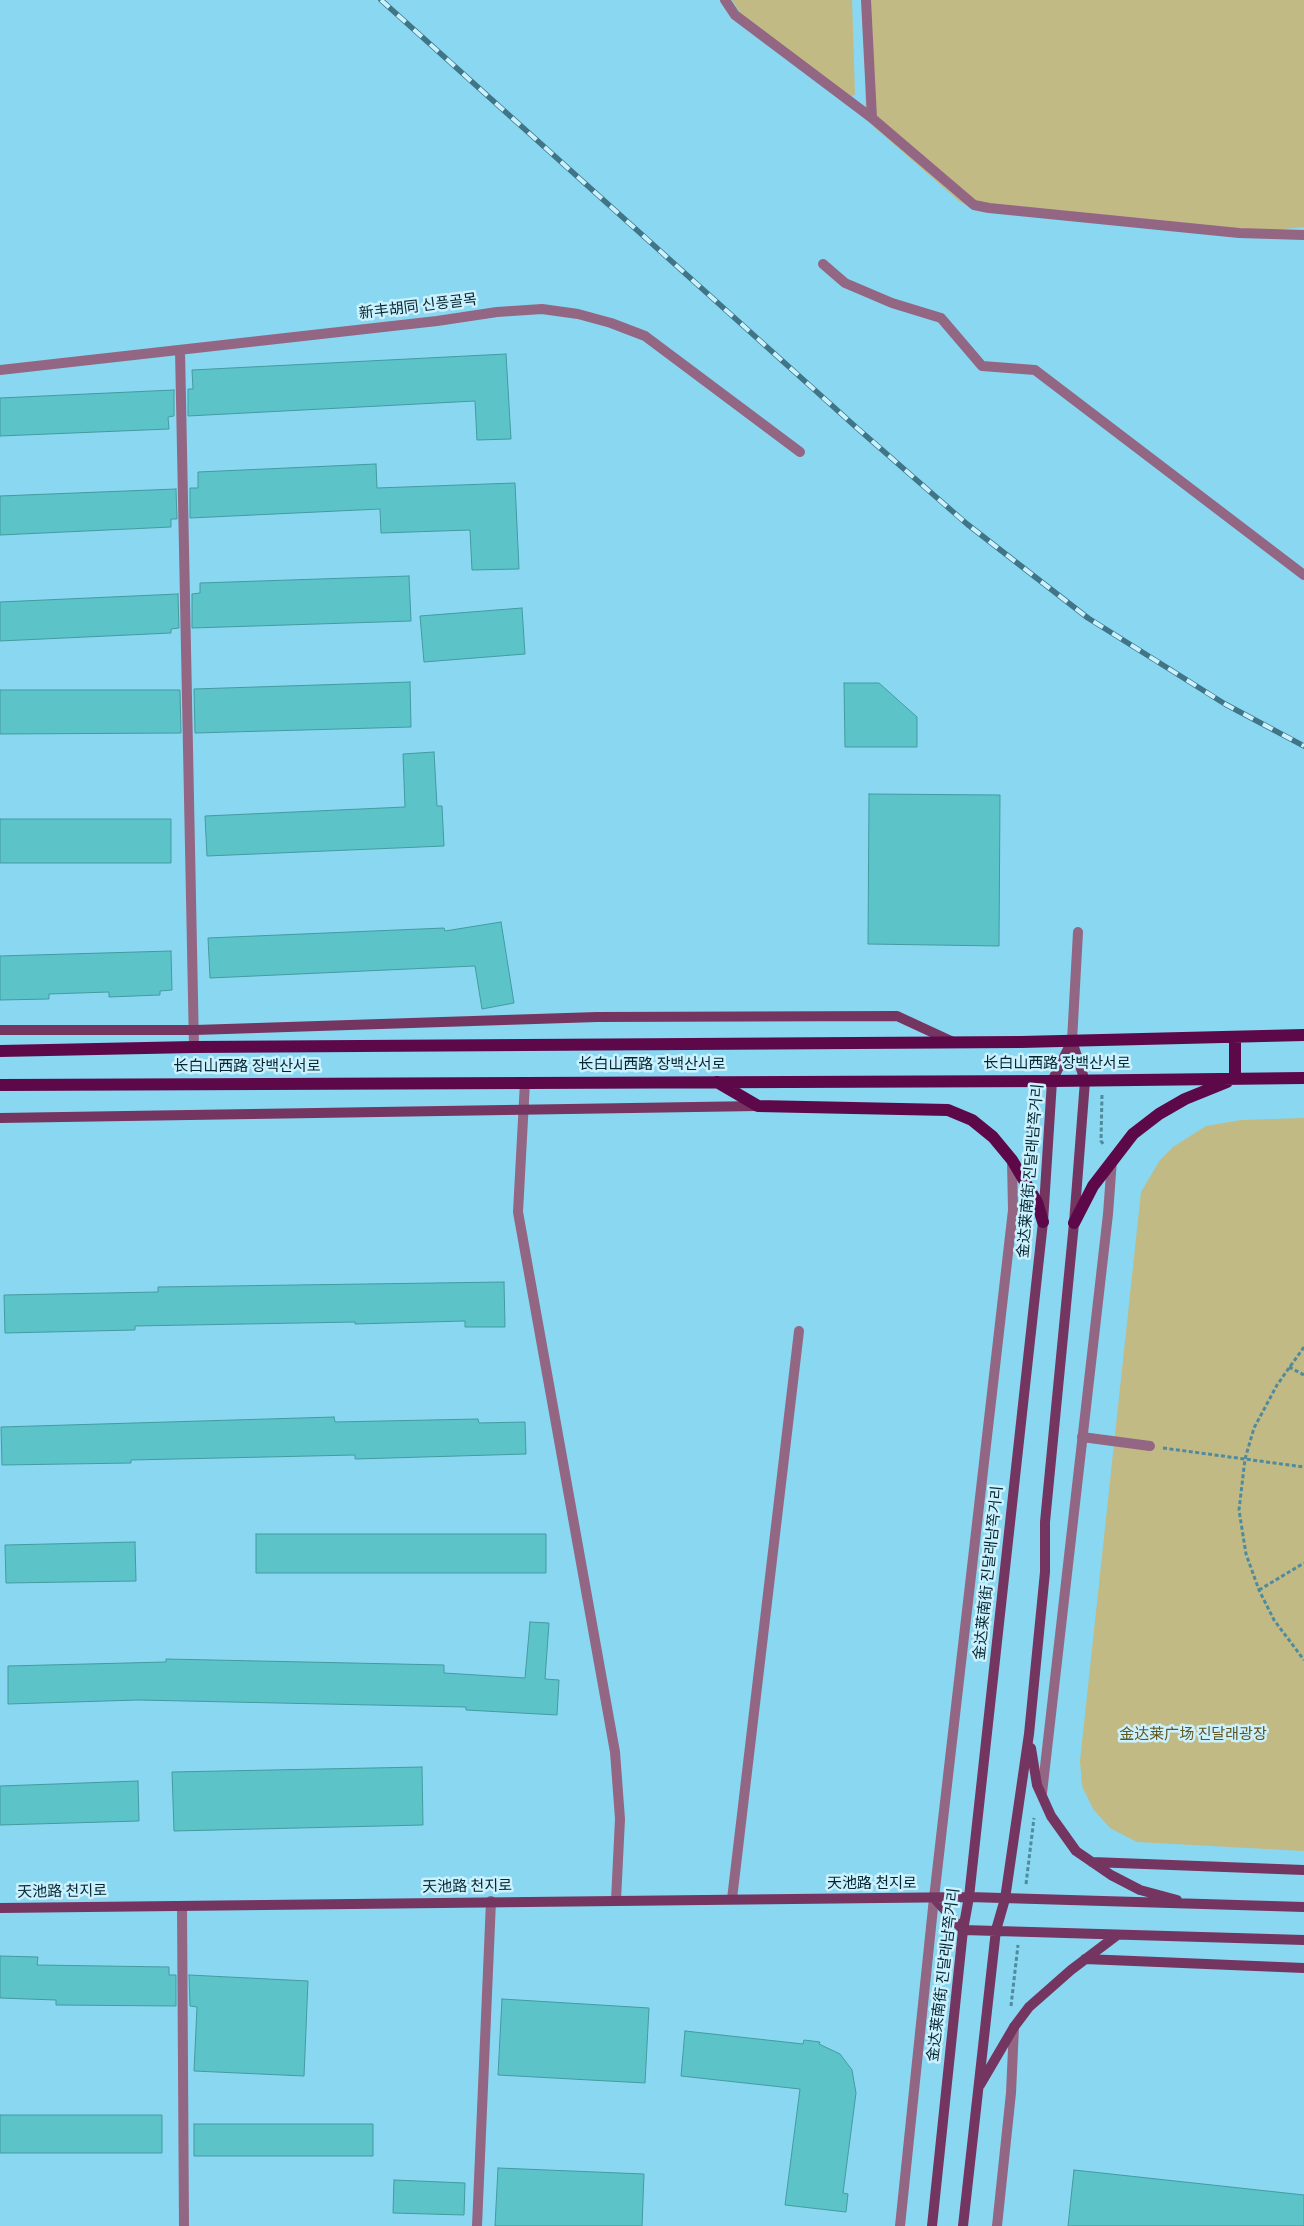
<!DOCTYPE html>
<html>
<head>
<meta charset="utf-8">
<style>
  body { margin:0 }
  canvas { display:block; background:#89d7f0 }
</style>
</head>
<body>
<canvas width="1304" height="2226"></canvas>
<script>
const ctx = document.querySelector('canvas').getContext('2d');
ctx.lineJoin = 'round';
function fill(path, color) {
  ctx.fillStyle = color;
  ctx.fill(path, 'evenodd');
}
function poly(rows) {
  const path = new Path2D();
  for (const r of rows) {
    path.moveTo(r[0], r[1]);
    for (let i = 2; i < r.length; i += 2) path.lineTo(r[i], r[i + 1]);
  }
  return path;
}
function trace(path, color, width, dash) {
  ctx.strokeStyle = color;
  ctx.lineWidth = width;
  ctx.lineCap = dash ? 'butt' : 'round';
  ctx.setLineDash(dash || []);
  ctx.stroke(path);
}
function drawText(font, color, halo, rows, align = 'center') {
  ctx.font = font + ' "Archivo Narrow","Noto Sans SC","Noto Sans KR",sans-serif';
  ctx.lineWidth = 5;
  ctx.setLineDash([]);
  ctx.textBaseline = 'middle';
  ctx.strokeStyle = halo;
  ctx.fillStyle = color;
  for (const [text, x, y, turn = 0] of rows) {
    ctx.save();
    ctx.translate(x, y);
    ctx.rotate((+turn || 0) * Math.PI / 180);
    ctx.textAlign = isNaN(turn) ? turn : align;
    if (halo) ctx.strokeText(text, 0, 0);
    ctx.fillText(text, 0, 0);
    ctx.restore();
  }
}
const green = poly([
  [732,0,852,0,855,94,845,102,743,17],
  [868,0,1304,0,1304,227,1265,231,968,206,960,202,865,119],
  [1304,1118,1304,1851,1137,1842,1110,1828,1093,1809,1082,1786,1080,1761,1141,1192,1160,1160,1173,1147,1206,1126,1241,1120]
]);
const building = poly([
  [506,354,511,439,477,440,475,401,188,416,188,389,193,389,192,370,506,354],
  [174,390,174,416,168,417,169,429,0,436,0,398,174,390],
  [376,464,377,488,515,483,519,569,472,570,470,530,381,533,380,509,190,518,190,488,198,488,198,472,376,464],
  [176,489,177,519,171,519,171,527,0,535,0,496,176,489],
  [409,576,411,621,192,628,192,594,200,593,200,583,409,576],
  [178,594,179,628,171,629,171,633,0,641,0,602,178,594],
  [522,608,525,654,424,662,420,616,522,608],
  [410,682,411,727,195,733,194,689,410,682],
  [844,683,879,683,917,717,917,747,845,747,844,683],
  [0,690,180,690,181,733,0,734,0,690],
  [434,752,437,806,442,806,444,846,207,856,205,816,405,807,403,754,434,752],
  [869,794,1000,795,999,946,868,944,869,794],
  [0,819,171,819,171,863,0,863,0,819],
  [501,922,514,1003,482,1009,475,966,210,978,208,938,444,928,445,931,501,922],
  [171,951,172,990,160,991,160,995,109,997,109,992,49,994,49,999,0,1000,0,956,171,951],
  [504,1282,505,1327,465,1327,465,1321,355,1324,355,1322,135,1326,135,1330,5,1333,4,1295,158,1292,158,1287,504,1282],
  [334,1417,335,1422,478,1419,479,1423,525,1422,526,1454,355,1459,355,1455,131,1460,131,1463,2,1465,1,1427,334,1417],
  [256,1534,546,1534,546,1573,256,1573,256,1534],
  [135,1542,136,1581,6,1583,5,1545,135,1542],
  [530,1622,549,1623,545,1679,559,1680,557,1715,466,1710,466,1707,138,1700,8,1704,8,1666,166,1662,166,1659,444,1665,444,1673,525,1678,530,1622],
  [422,1767,423,1825,174,1831,172,1772,422,1767],
  [138,1781,139,1821,0,1825,0,1786,138,1781],
  [0,1956,38,1957,37,1965,169,1967,169,1975,176,1975,176,2006,56,2005,56,2000,0,1998,0,1956],
  [189,1975,308,1981,304,2076,194,2071,197,2007,190,2006,189,1975],
  [502,1999,649,2008,645,2083,498,2075,502,1999],
  [685,2031,803,2044,804,2040,820,2042,819,2044,840,2054,852,2070,856,2093,843,2193,848,2194,846,2212,785,2205,800,2089,681,2076,685,2031],
  [0,2115,162,2115,162,2153,0,2153,0,2115],
  [194,2124,373,2124,373,2156,194,2156,194,2124],
  [498,2168,644,2174,642,2226,495,2226,498,2168],
  [1074,2170,1304,2195,1304,2226,1068,2226,1074,2170],
  [394,2180,465,2183,464,2215,393,2213,394,2180]
]);
const path = poly([
  [1102,1095,1101,1141,1104,1145],
  [1026,1152,1031,1097],
  [1304,1347,1277,1385,1254,1428,1245,1459,1239,1510,1246,1554,1259,1590,1274,1620,1304,1660],
  [1289,1367,1304,1375],
  [1163,1448,1304,1467],
  [1259,1590,1304,1563],
  [1026,1884,1034,1818],
  [1011,2006,1018,1945]
]);
const lane = poly([
  [725,0,735,15,872,118,974,205,989,208,1239,233,1304,235],
  [866,0,872,118],
  [823,264,845,283,892,303,941,318,982,366,1035,370,1304,575],
  [1072,1041,1078,932],
  [1082,1437,1150,1446],
  [732,1899,799,1331],
  [182,1906,184,2226],
  [477,2226,491,1901]
]);
const street = poly([
  [180,350,194,1047],
  [0,370,437,321,497,312,542,309,578,314,611,323,645,336,800,452],
  [525,1082,518,1212,615,1752,620,1819,616,1900],
  [1042,1793,1108,1214,1112,1160],
  [900,2226,934,1898,1013,1210,1012,1161],
  [997,2226,1011,2093,1014,2027]
]);
const secondary = poly([
  [0,1030,195,1030,597,1017,897,1016,951,1041],
  [0,1118,758,1106],
  [1031,1748,1037,1785,1051,1816,1076,1851,1111,1875,1140,1890,1177,1900],
  [1092,1862,1304,1870],
  [934,1898,963,1930,1304,1940],
  [0,1908,969,1897,1304,1907],
  [1085,1959,1304,1968],
  [980,2085,1014,2027,1029,2007,1071,1970,1116,1936],
  [932,2226,963,1930,969,1897,1043,1222,1052,1081,1072,1041],
  [963,2226,996,1930,1005,1899,1029,1734,1045,1572,1045,1522,1074,1223,1085,1081,1072,1041]
]);
const primary = poly([
  [1235,1037,1235,1079],
  [0,1051,194,1047,1021,1042,1304,1035],
  [717,1082,758,1106,948,1110,972,1120,993,1137,1012,1160,1037,1202,1043,1222],
  [0,1085,1052,1081,1304,1078],
  [1074,1223,1093,1186,1133,1134,1159,1114,1185,1099,1227,1082]
]);
const rail = poly([
  [381,0,857,428,967,524,1088,618,1225,704,1304,746]
]);
const streetNames = [
  ["新丰胡同 신풍골목",418,307,-7],
  ["长白山西路 장백산서로",1057,1064],
  ["长白山西路 장백산서로",652,1065],
  ["长白山西路 장백산서로",247,1067],
  ["金达莱南街 진달래남쪽거리",1031,1171,-85],
  ["金达莱南街 진달래남쪽거리",989,1573,-84],
  ["天池路 천지로",872,1884],
  ["天池路 천지로",467,1887,-1],
  ["天池路 천지로",62,1892,-1],
  ["金达莱南街 진달래남쪽거리",944,1975,-83]
];
const parkNames = [
  ["金达莱广场 진달래광장",1193,1735]
];
fill(green, '#c2ba85');
fill(building, '#5cc3c9');
trace(building, '#439ba0', 1);
trace(path, '#508b9d', 3, [4, 2.5]);
trace(lane, '#936783', 10);
trace(street, '#936783', 10);
trace(secondary, '#753561', 10);
trace(primary, '#5d0949', 12);
trace(rail, '#3f7586', 5.5);
trace(rail, '#ccf1fe', 4, [11]);
drawText('15px', '#042630', '#ccf1fe', streetNames);
drawText('15px', '#5f561f', '#ccf1fe', parkNames);
</script>
</body>
</html>
